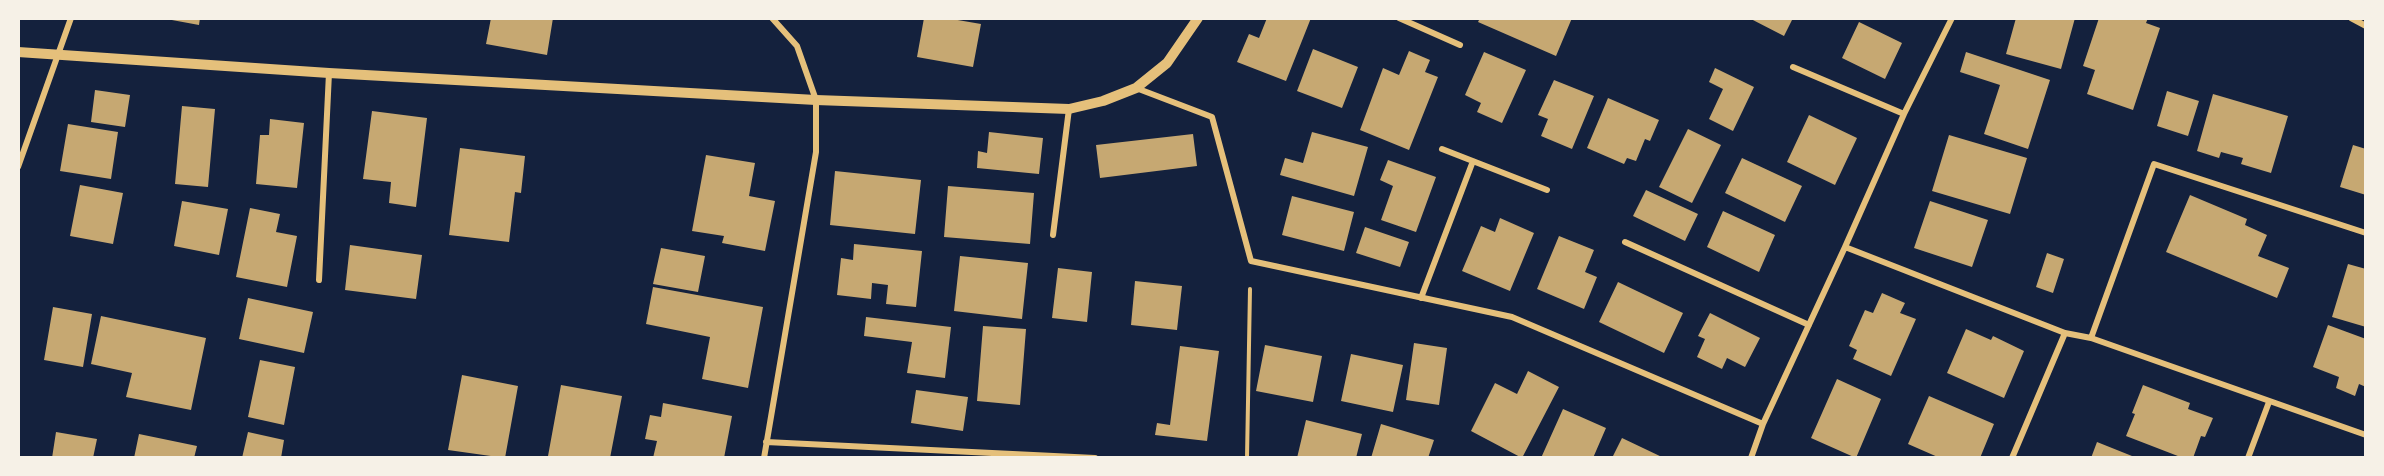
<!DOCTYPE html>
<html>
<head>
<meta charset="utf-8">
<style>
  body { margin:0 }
  #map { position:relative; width:2384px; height:476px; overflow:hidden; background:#14213d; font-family:Mulish,sans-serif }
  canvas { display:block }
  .frame { position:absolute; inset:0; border:20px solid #f6f1e7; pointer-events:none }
</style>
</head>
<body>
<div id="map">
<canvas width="2384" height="476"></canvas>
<div class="frame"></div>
</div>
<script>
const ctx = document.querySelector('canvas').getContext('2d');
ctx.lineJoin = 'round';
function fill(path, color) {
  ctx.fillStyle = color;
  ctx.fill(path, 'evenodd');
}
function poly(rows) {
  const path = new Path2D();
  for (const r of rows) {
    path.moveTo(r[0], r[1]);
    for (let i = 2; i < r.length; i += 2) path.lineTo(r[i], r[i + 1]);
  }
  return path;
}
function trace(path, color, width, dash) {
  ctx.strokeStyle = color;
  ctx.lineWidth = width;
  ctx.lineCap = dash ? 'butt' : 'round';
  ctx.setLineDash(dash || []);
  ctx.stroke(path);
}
const building = poly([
  [161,18,200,18,199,25],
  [491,18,553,18,547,55,486,44],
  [924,18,946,18,981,24,973,67,917,57],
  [1267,18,1311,18,1286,81,1237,62,1249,34,1259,38],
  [1480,18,1572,18,1556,56,1478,22],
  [1749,18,1793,18,1784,36],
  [2016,18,2075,18,2061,69,2006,54],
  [2099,18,2148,18,2146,23,2160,28,2133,110,2087,94,2095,70,2083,66],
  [1859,22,1902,43,1885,79,1842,58],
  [1313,49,1358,67,1342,108,1297,91],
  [1409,51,1430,60,1425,72,1438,77,1409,150,1360,130,1383,68,1399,75],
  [1484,52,1526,70,1502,123,1477,112,1481,103,1465,95],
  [1966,52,2050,80,2028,149,1984,134,2000,85,1960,72],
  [1715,68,1754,87,1733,131,1709,119,1723,89,1709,82],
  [1554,80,1594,96,1572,149,1541,136,1548,119,1538,115],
  [95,90,130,95,125,127,91,122],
  [2167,91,2199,101,2188,136,2157,126],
  [2213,94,2288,116,2271,173,2241,164,2243,158,2221,152,2219,158,2197,151],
  [1608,98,1659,120,1650,141,1645,139,1636,161,1627,158,1624,164,1587,148],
  [182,106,215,109,208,187,175,184],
  [372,111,427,118,416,207,389,203,391,182,363,179],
  [1809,115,1857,138,1835,185,1787,162],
  [270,119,304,123,297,188,256,184,260,135,269,135],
  [68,124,118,132,111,179,60,171],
  [1688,129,1721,145,1692,203,1659,187],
  [989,132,1043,138,1039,174,977,168,978,151,987,153],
  [1312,132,1368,147,1354,196,1280,175,1285,158,1303,163],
  [1193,134,1197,166,1100,178,1096,145],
  [1949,135,2027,158,2010,214,1932,191],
  [2353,145,2366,149,2366,195,2340,187],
  [460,148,525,156,521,193,515,192,509,242,449,235],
  [706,155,755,163,749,196,775,201,765,251,722,243,724,236,692,231],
  [1742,158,1802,186,1785,222,1725,193],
  [1388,160,1436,177,1416,232,1381,220,1393,186,1380,180],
  [835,171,921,180,915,234,830,225],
  [80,185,123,193,113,244,70,236],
  [948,186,1034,193,1030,244,944,237],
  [1646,190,1698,214,1685,241,1633,216],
  [2190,195,2247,219,2245,225,2267,235,2258,256,2289,268,2277,298,2166,252],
  [1292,196,1354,212,1344,251,1282,235],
  [182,201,228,209,219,255,174,246],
  [1930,201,1988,220,1972,267,1914,248],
  [250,208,280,214,276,232,297,236,287,287,236,277],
  [1723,211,1775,235,1759,272,1707,247],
  [1500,218,1534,233,1510,291,1462,271,1481,226,1495,232],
  [1365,227,1409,242,1400,267,1356,253],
  [1559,236,1594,250,1585,272,1597,277,1584,309,1537,289],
  [854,244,922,251,916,307,886,304,888,285,872,283,871,299,837,295,841,258,853,260],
  [350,245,422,255,416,299,345,290],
  [661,248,705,256,698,292,653,284],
  [2047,253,2064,259,2053,293,2036,287],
  [960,256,1028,263,1022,319,954,311],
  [2348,264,2366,269,2366,327,2332,317],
  [1058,268,1092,272,1087,322,1052,318],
  [1135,281,1182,286,1177,330,1131,325],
  [1618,282,1683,313,1664,353,1599,322],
  [653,287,763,307,748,388,702,379,710,337,646,324],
  [1882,293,1905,303,1900,313,1916,319,1891,376,1853,359,1857,350,1849,346,1865,310,1873,313],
  [248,298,313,312,304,353,239,339],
  [53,307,92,314,83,367,44,360],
  [1710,313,1760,338,1745,367,1727,358,1722,369,1697,357,1705,339,1698,336],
  [101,316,206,338,191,410,126,397,132,373,91,364],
  [866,317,951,327,945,378,907,373,912,342,864,336],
  [2328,325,2366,339,2366,387,2359,384,2355,396,2336,388,2339,377,2313,367],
  [983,326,1026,329,1020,405,977,401],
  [1966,329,1991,340,1993,336,2024,351,2004,398,1947,373],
  [1414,343,1447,348,1439,405,1406,400],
  [1265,345,1322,356,1313,402,1256,391],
  [1180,346,1219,351,1207,441,1155,435,1157,423,1170,425],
  [1351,354,1403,365,1393,412,1341,401],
  [260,360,295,367,284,425,248,417],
  [1528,371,1559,387,1522,458,1471,431,1495,383,1517,394],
  [462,375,518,386,505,458,448,450],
  [1837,379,1881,399,1856,458,1811,438],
  [561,385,622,396,610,458,560,458,548,456],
  [2143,385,2190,403,2188,409,2213,418,2205,437,2201,436,2193,458,2183,458,2126,436,2135,414,2132,413],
  [916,390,968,397,963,431,911,423],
  [1929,396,1994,424,1980,458,1940,458,1908,444],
  [663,403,732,416,724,458,653,458,657,441,645,439,650,415,661,417],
  [1563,409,1606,428,1593,458,1541,458],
  [1306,420,1362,434,1356,458,1297,458],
  [1381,424,1434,440,1428,458,1371,458],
  [56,432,97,439,93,458,52,458],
  [248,432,284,440,281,458,242,458],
  [139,434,197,446,194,458,134,458],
  [1622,438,1664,458,1612,458],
  [2097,442,2137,458,2091,458]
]);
const path = poly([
  [1247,458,1250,289]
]);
const minor = poly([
  [1399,18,1460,45],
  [1952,18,1904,114,1845,247,2065,333,2091,338,2366,435],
  [2351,18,2366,26],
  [1793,67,1904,114],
  [1136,88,1212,117,1251,261,1512,317,1763,424,1845,247],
  [1442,149,1547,190],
  [18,167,71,18],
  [1053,235,1069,109],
  [1625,242,1809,325],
  [319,280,329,73],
  [1421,298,1473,161],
  [2091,338,2154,164,2366,233],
  [766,442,1095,458],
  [764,458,816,152,816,100,797,46,772,18],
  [1751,458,1763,424],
  [2012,458,2065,333],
  [2248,458,2269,402]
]);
const tertiary = poly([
  [18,52,329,73,816,100,1069,109,1103,101,1136,88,1167,63,1198,18]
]);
fill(building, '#c6a872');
trace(path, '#e5c07b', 4);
trace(minor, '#e5c07b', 6);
trace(tertiary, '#e5c07b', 10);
</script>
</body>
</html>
